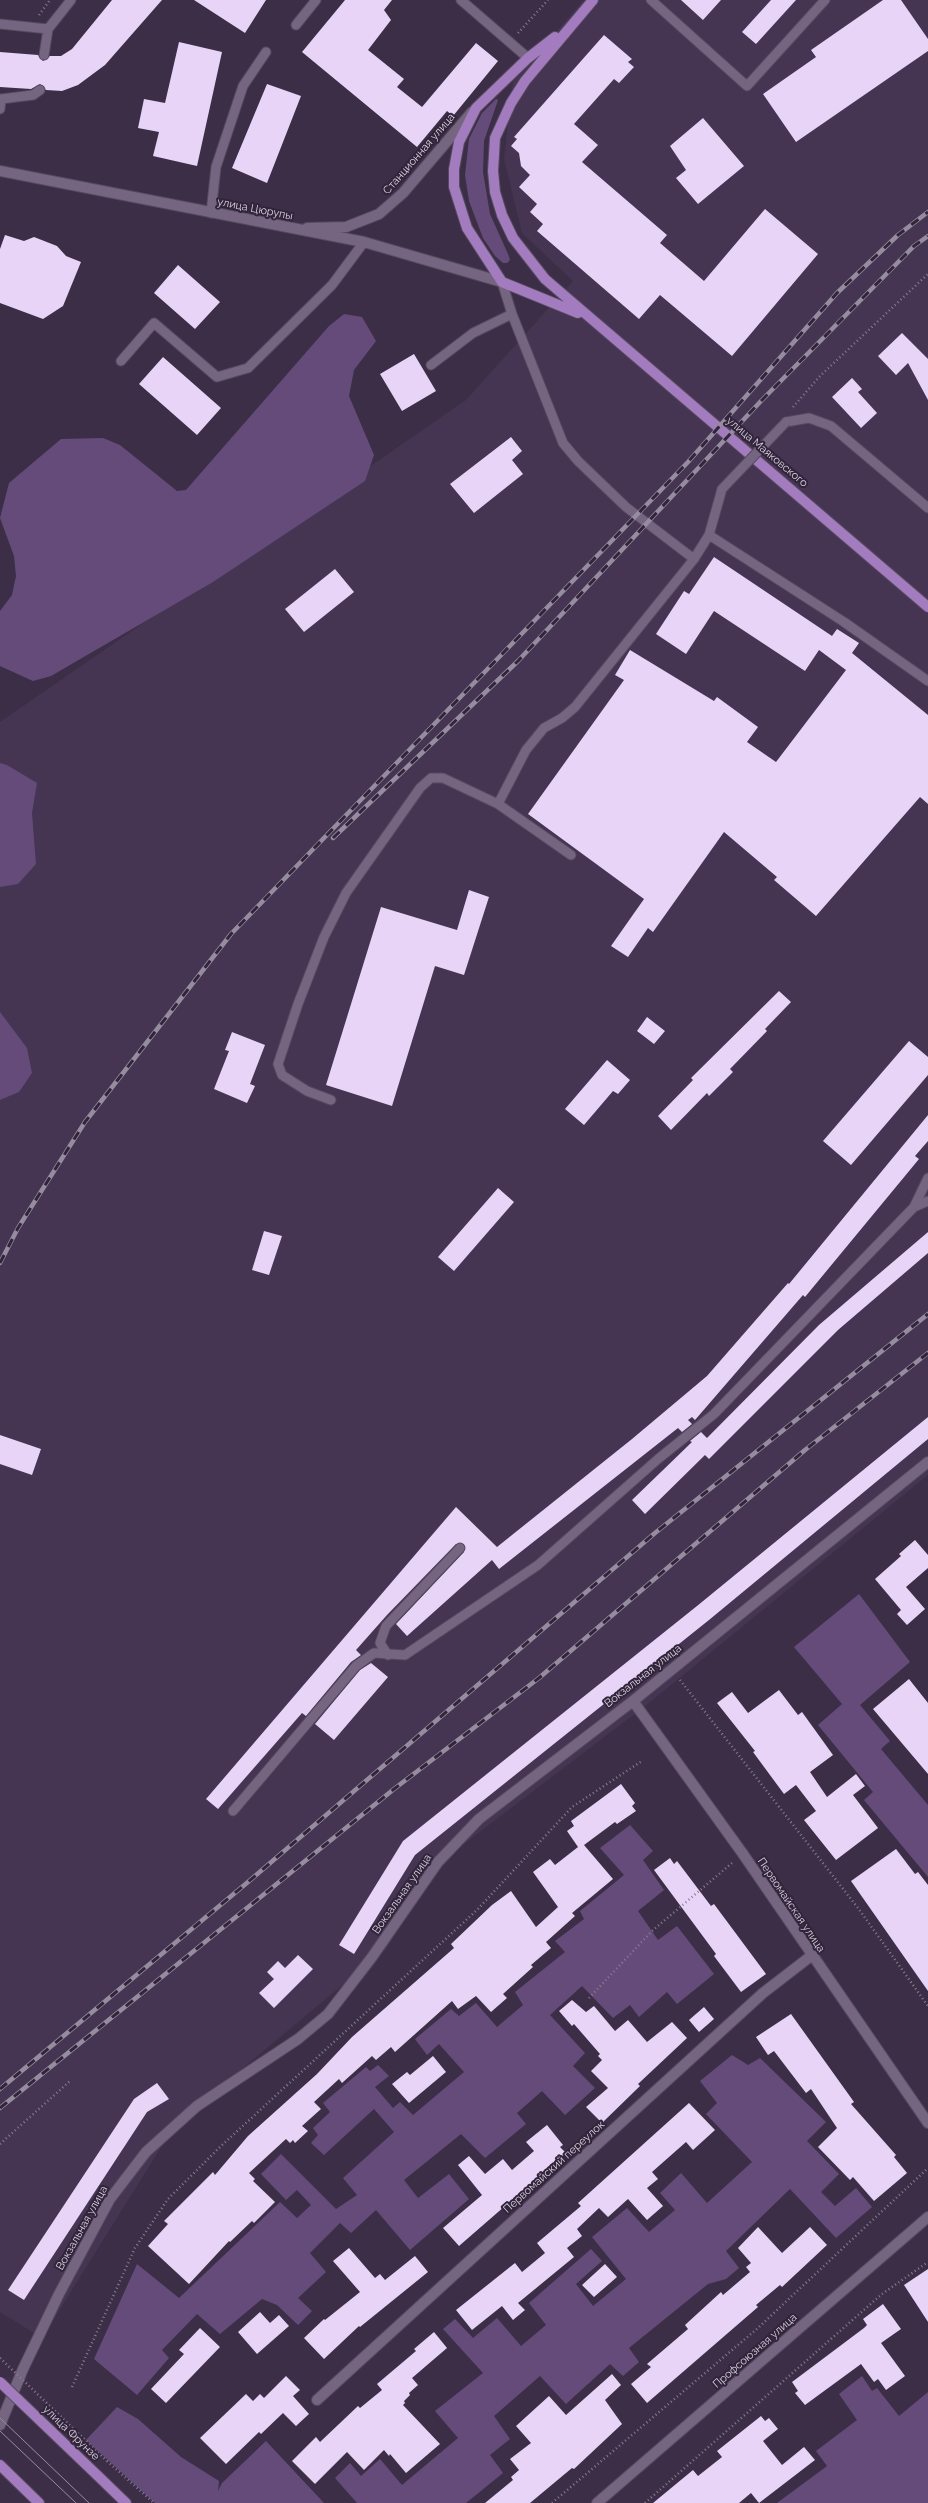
<!DOCTYPE html>
<html>
<head>
<meta charset="utf-8">
<style>
  body { margin:0 }
  canvas { display:block; background:#3b2e46 }
</style>
</head>
<body>
<canvas width="928" height="2503"></canvas>
<script>
const ctx = document.querySelector('canvas').getContext('2d');
ctx.lineJoin = 'round';
function fill(path, color) {
  ctx.fillStyle = color;
  ctx.fill(path, 'evenodd');
}
function poly(rows) {
  const path = new Path2D();
  for (const r of rows) {
    path.moveTo(r[0], r[1]);
    for (let i = 2; i < r.length; i += 2) path.lineTo(r[i], r[i + 1]);
  }
  return path;
}
function trace(path, color, width, dash) {
  ctx.strokeStyle = color;
  ctx.lineWidth = width;
  ctx.lineCap = dash ? 'butt' : 'round';
  ctx.setLineDash(dash || []);
  ctx.stroke(path);
}
function drawText(font, color, halo, rows, align = 'center') {
  ctx.font = font + ' Raleway,sans-serif';
  ctx.lineWidth = 4;
  ctx.setLineDash([]);
  ctx.textBaseline = 'middle';
  ctx.strokeStyle = halo;
  ctx.fillStyle = color;
  for (const [text, x, y, turn = 0] of rows) {
    ctx.save();
    ctx.translate(x, y);
    ctx.rotate((+turn || 0) * Math.PI / 180);
    ctx.textAlign = isNaN(turn) ? turn : align;
    if (halo) ctx.strokeText(text, 0, 0);
    ctx.fillText(text, 0, 0);
    ctx.restore();
  }
}
const built = poly([
  [584,0,928,0,928,1475,649,1703,439,1863,386,1949,195,2108,170,2133,42,2338,0,2312,0,722,466,400,573,281,522,233,504,159,513,81]
]);
const green = poly([
  [496,99,498,100,484,141,483,172,490,214,508,254,510,260,507,263,503,263,495,256,483,238,469,201,465,175,469,139,482,113],
  [344,314,362,317,376,341,354,370,349,396,374,455,365,481,213,582,51,676,33,681,0,666,0,611,12,595,16,576,14,556,0,518,9,483,61,439,103,438,120,445,177,491,186,490,329,326],
  [0,763,7,765,37,783,32,813,36,864,18,884,0,887],
  [0,1012,27,1048,32,1073,19,1092,0,1100],
  [859,1594,910,1662,860,1705,890,1741,881,1749,928,1805,928,1877,864,1800,873,1792,818,1725,842,1704,794,1647],
  [630,1825,653,1851,643,1860,664,1890,638,1911,658,1940,677,1926,714,1974,677,2004,667,1992,639,2017,630,2005,613,2018,582,1986,550,2015,585,2053,573,2066,595,2088,565,2115,542,2091,517,2113,526,2124,485,2158,461,2134,404,2180,418,2198,449,2174,469,2199,410,2250,376,2210,351,2233,340,2223,310,2253,326,2272,298,2298,312,2311,298,2325,277,2305,262,2299,220,2334,197,2314,162,2350,169,2358,137,2395,94,2359,137,2264,179,2298,280,2202,297,2218,311,2205,297,2190,286,2200,261,2174,281,2154,336,2209,357,2195,343,2178,394,2132,374,2109,324,2155,311,2143,318,2135,313,2128,330,2112,323,2103,366,2067,370,2071,378,2065,389,2076,375,2087,393,2108,400,2102,413,2115,464,2072,439,2044,427,2055,415,2039,451,2009,459,2016,476,2003,497,2027,523,2005,515,1992,565,1952,555,1941,584,1919,580,1911,624,1875,600,1848],
  [732,2055,748,2065,760,2058,826,2122,807,2141,839,2174,821,2192,835,2206,856,2188,872,2207,836,2238,790,2189,726,2251,739,2268,726,2279,708,2284,629,2348,639,2362,623,2376,610,2364,566,2404,540,2376,494,2416,510,2439,490,2455,503,2473,466,2503,357,2503,335,2478,350,2463,361,2476,380,2459,402,2485,458,2438,435,2411,483,2373,443,2329,455,2319,473,2338,497,2318,521,2346,546,2325,529,2303,591,2249,602,2261,576,2284,593,2306,626,2279,592,2237,627,2208,649,2232,675,2210,660,2193,681,2173,707,2203,752,2162,706,2114,717,2103,700,2081],
  [862,2376,872,2391,877,2388,899,2416,928,2392,928,2503,777,2503,827,2466,816,2451,857,2420,839,2394],
  [117,2407,138,2419,181,2457,219,2481,218,2491,222,2483,266,2441,324,2503,155,2503,86,2440]
]);
const building = poly([
  [112,0,162,0,105,65,78,85,62,91,46,90,40,84,31,89,0,87,0,52,38,55,43,61,50,56,61,56,72,49],
  [194,0,266,0,245,33],
  [345,0,392,0,384,10,391,20,368,50,404,79,397,87,422,107,476,43,498,61,453,116,447,111,417,147,302,52],
  [681,0,721,0,703,20],
  [771,0,796,0,756,44,742,32],
  [883,0,901,0,928,39,928,51,796,142,763,94,816,57,811,50],
  [604,35,632,59,628,62,634,67,619,83,614,79,574,124,598,145,582,162,667,235,660,243,704,281,765,209,818,254,732,356,660,295,639,319,537,231,543,224,530,212,537,204,519,187,530,175,521,166,519,153,511,146,517,139,514,137],
  [179,42,222,52,197,166,153,156,159,132,138,128,144,99,165,103],
  [267,84,301,96,267,183,232,168],
  [703,118,744,166,698,204,676,178,686,170,670,146],
  [5,235,24,241,34,237,57,246,66,256,81,262,63,306,43,319,0,303,0,249],
  [178,265,220,302,195,329,154,293],
  [902,333,928,359,928,400,908,363,896,375,878,356],
  [414,354,436,391,402,411,380,374],
  [163,357,221,408,197,435,139,384],
  [852,378,862,389,858,392,877,413,861,428,832,397],
  [511,437,522,451,512,460,523,474,474,513,450,484],
  [714,557,832,636,837,629,859,643,852,653,928,715,928,804,920,797,816,916,774,880,777,877,724,832,653,932,648,928,628,957,611,946,644,899,528,814,624,680,615,675,630,650,714,701,717,697,758,727,747,742,776,762,846,670,819,650,805,671,714,611,686,654,656,634,684,591,689,594],
  [335,569,354,592,304,632,285,609],
  [469,890,489,897,464,975,435,966,392,1106,326,1085,381,907,457,930],
  [779,991,791,1002,765,1029,767,1031,730,1069,733,1072,709,1096,707,1093,671,1130,658,1116,693,1080,691,1078],
  [647,1017,665,1031,654,1044,637,1031],
  [232,1032,265,1045,250,1084,255,1086,247,1103,214,1089,229,1051,225,1050],
  [909,1041,928,1057,928,1075,851,1165,823,1141],
  [607,1060,630,1080,618,1094,613,1091,584,1125,565,1109],
  [928,1115,928,1141,915,1156,919,1159,805,1297,803,1295,695,1420,692,1417,688,1420,692,1424,682,1432,678,1428,499,1569,492,1560,407,1636,396,1624,464,1552,464,1544,456,1544,387,1615,356,1650,361,1655,351,1662,306,1716,302,1713,218,1809,206,1799,456,1507,497,1547,632,1439,707,1376,788,1283,789,1284],
  [498,1188,514,1202,454,1271,438,1257],
  [264,1231,282,1236,269,1275,252,1270],
  [928,1232,928,1253,838,1330,709,1459,705,1455,645,1514,632,1500,692,1442,690,1441,701,1432,707,1438,819,1325],
  [928,1417,928,1439,709,1620,415,1855,354,1954,339,1945,403,1841,697,1606],
  [0,1435,41,1449,32,1475,0,1464],
  [915,1540,928,1555,928,1568,906,1587,925,1609,907,1625,897,1614,901,1610,875,1579,901,1556,899,1554],
  [371,1663,388,1677,334,1740,315,1724,360,1670],
  [909,1679,928,1703,928,1774,873,1709],
  [779,1690,798,1715,802,1712,833,1755,810,1772,827,1797,856,1774,865,1786,853,1795,878,1828,836,1860,804,1820,816,1811,796,1785,784,1794,753,1752,755,1751,717,1703,732,1692,748,1713],
  [621,1784,635,1803,632,1806,636,1811,617,1824,615,1822,584,1845,613,1879,572,1913,575,1916,546,1942,551,1948,531,1965,533,1967,503,1994,507,1998,491,2012,476,1996,458,2009,452,2001,395,2052,391,2047,376,2060,372,2056,342,2083,339,2079,314,2102,321,2109,302,2126,308,2131,295,2143,293,2140,290,2143,286,2139,249,2173,255,2179,253,2181,275,2202,254,2223,252,2221,230,2242,229,2241,189,2284,148,2246,168,2224,164,2221,213,2172,215,2175,248,2136,317,2074,352,2037,454,1948,451,1944,492,1905,511,1891,536,1927,558,1907,533,1872,550,1859,555,1865,578,1847,567,1831,574,1826,571,1821],
  [896,1849,915,1874,918,1872,928,1885,928,1991,851,1881],
  [670,1858,674,1864,677,1861,711,1906,714,1904,766,1974,741,1992,714,1956,716,1954,654,1870],
  [298,1955,313,1969,274,2008,259,1993,274,1979,267,1972,278,1961,285,1968],
  [572,2000,586,2012,594,2006,615,2031,628,2020,647,2042,672,2022,687,2038,638,2084,640,2086,602,2123,586,2107,608,2088,591,2071,602,2060,598,2056,600,2054,574,2024,572,2026,559,2011],
  [704,2007,714,2019,699,2032,689,2020],
  [791,2014,854,2102,851,2104,896,2155,894,2157,907,2173,874,2201,853,2177,850,2180,818,2147,837,2128,811,2089,806,2093,774,2051,768,2055,756,2037],
  [433,2056,446,2072,409,2103,392,2084,407,2072,410,2075],
  [157,2083,169,2099,147,2112,24,2300,8,2290,134,2099],
  [689,2103,715,2130,693,2150,686,2142,652,2172,658,2179,647,2188,663,2206,647,2220,628,2199,608,2217,599,2208,577,2229,582,2236,567,2248,574,2257,518,2303,525,2310,513,2320,502,2306,472,2330,456,2310,515,2263,522,2272,545,2253,537,2243,581,2206,578,2203],
  [547,2125,563,2145,560,2147,566,2153,459,2246,443,2228,482,2195,458,2165,469,2156,485,2174,503,2159,512,2170,534,2151,526,2142],
  [758,2227,782,2253,810,2227,827,2245,782,2287,780,2285,756,2305,758,2307,647,2403,631,2384,651,2367,647,2364,688,2329,685,2325,721,2292,723,2295,750,2272,746,2267,751,2263,738,2248],
  [349,2248,375,2278,380,2274,385,2280,415,2256,428,2272,360,2327,359,2326,324,2359,304,2338,324,2319,325,2320,360,2292,333,2261],
  [605,2264,617,2277,594,2297,582,2285],
  [928,2269,928,2322,904,2285],
  [883,2304,901,2329,881,2343,905,2376,886,2390,878,2379,874,2382,861,2364,805,2405,795,2393,798,2391,792,2382,864,2328,867,2325,863,2319],
  [260,2312,270,2323,279,2315,289,2326,257,2354,238,2332],
  [200,2328,220,2347,166,2403,151,2389,184,2354,179,2350],
  [434,2332,447,2348,412,2378,418,2385,409,2393,410,2395,404,2401,405,2403,403,2405,440,2444,406,2473,390,2454,389,2456,384,2450,364,2470,347,2452,315,2484,292,2461,316,2437,320,2442,358,2406,360,2408,382,2390,377,2384,416,2351,414,2349],
  [612,2374,621,2385,605,2400,622,2424,574,2469,572,2468,530,2503,485,2503,513,2480,511,2477,519,2470,510,2459,531,2443,516,2426,549,2396,566,2415],
  [286,2376,300,2390,293,2396,309,2414,296,2426,283,2413,261,2434,259,2432,226,2464,200,2438,246,2394,253,2401,260,2394,264,2398],
  [761,2416,765,2421,769,2418,778,2429,763,2441,782,2465,804,2447,815,2460,759,2503,751,2493,739,2503,653,2503,693,2470,698,2476,722,2457,717,2451]
]);
const path = poly([
  [39,15,50,0],
  [518,33,548,0],
  [793,407,821,375,928,274],
  [680,1680,858,1908,928,2006],
  [589,1998,652,1931,732,1863],
  [0,2144,70,2081],
  [72,2387,135,2248,168,2199,220,2147,477,1910,572,1807,642,1761],
  [107,2461,154,2503],
  [552,2503,758,2328,928,2168],
  [645,2503,882,2294,928,2262]
]);
const service = poly([
  [461,0,528,58],
  [651,0,747,86,825,0],
  [0,24,48,29,71,0],
  [296,25,316,0],
  [44,55,48,29],
  [0,109,1,99,33,95,40,90],
  [211,213,216,167,243,86,266,52],
  [502,282,512,314,563,443,578,461,626,507,694,559],
  [121,361,154,323,217,377,248,368,332,285,364,242],
  [431,365,473,333,512,314],
  [786,422,809,418,831,426,928,508],
  [709,535,844,622,928,681],
  [571,855,498,804,526,750,544,728,562,718,575,707,694,559,709,535,722,489],
  [331,1100,307,1091,282,1075,278,1064,298,1004,324,937,346,893,420,788,431,778,443,778,498,804],
  [914,1207,928,1178],
  [388,1655,380,1643,386,1626,460,1548],
  [233,1811,356,1666,374,1653,405,1655,538,1565,658,1459,714,1414,914,1207,928,1201]
]);
const minor = poly([
  [633,1701,743,1854,928,2123],
  [317,2400,763,1993,811,1956],
  [0,2425,23,2369,59,2294,110,2199,146,2152,197,2106,298,2039,328,2014,372,1957,438,1862,479,1819,633,1701,928,1462],
  [597,2503,928,2217]
]);
const secondary = poly([
  [0,171,364,242,502,282],
  [307,228,346,227,379,214,403,193,472,112]
]);
const primary = poly([
  [593,0,525,81,511,103,495,138,493,171,495,192,502,215,513,238,545,279,928,607],
  [555,37,528,58,476,108,459,142,454,169,454,187,467,228,502,282,578,313],
  [0,2465,39,2503],
  [97,2475,126,2503]
]);
const tram = poly([
  [0,2418,89,2503],
  [0,2431,76,2503]
]);
const rail = poly([
  [333,838,518,661,761,401,914,246,928,236],
  [0,1263,18,1228,85,1122,231,934,688,462,837,293,898,235,928,212],
  [0,2089,248,1882,655,1533,928,1314],
  [0,2108,394,1789,539,1678,805,1450,928,1353]
]);
const pathBridge = poly([
  [0,2358,107,2461]
]);
const serviceBridge = poly([
  [722,489,786,422]
]);
const primaryBridge = poly([
  [0,2382,97,2475]
]);
const streetNames = [
  ["Станционная улица",419,154,-49],
  ["улица Цюрупы",255,209,11],
  ["улица Маяковского",767,452,40],
  ["Вокзальная улица",643,1676,-38],
  ["Вокзальная улица",402,1894,-55],
  ["Первомайская улица",791,1905,56],
  ["Первомайский переулок",554,2167,-42],
  ["Вокзальная улица",82,2228,-61],
  ["Профсоюзная улица",755,2351,-41],
  ["улица Фрунзе",71,2433,44]
];
fill(built, '#453452');
fill(green, '#654b79');
fill(building, '#e7d4f7');
trace(service, '#564a5f', 11);
trace(minor, '#564a5f', 12);
trace(secondary, '#564a5f', 12);
trace(primary, '#564a5f', 12);
trace(path, '#887d91', 2.5, [1, 3]);
trace(service, '#756581', 9);
trace(minor, '#756581', 10);
trace(secondary, '#756581', 10);
trace(primary, '#a27cbe', 10);
trace(tram, '#968c9f', 1);
trace(rail, '#968c9f', 4.5);
trace(rail, '#31243b', 3, [9]);
trace(serviceBridge, '#564a5f', 11, []);
trace(primaryBridge, '#564a5f', 12, []);
trace(pathBridge, '#887d91', 2.5, [1, 3]);
trace(serviceBridge, '#756581', 9);
trace(primaryBridge, '#a27cbe', 10);
drawText('11px', '#dad2e1', '#31243b', streetNames);
</script>
</body>
</html>
